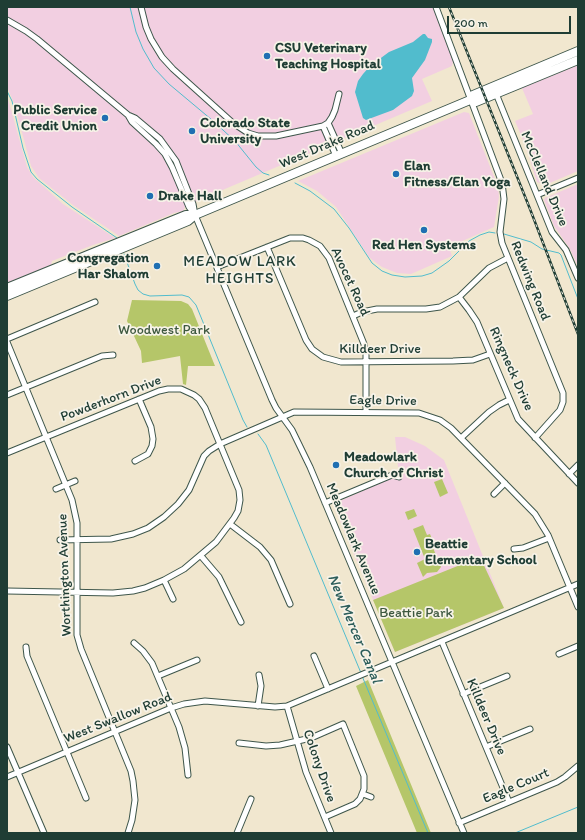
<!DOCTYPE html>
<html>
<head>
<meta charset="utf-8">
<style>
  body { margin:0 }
  #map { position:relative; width:585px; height:840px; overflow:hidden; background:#f1e7cf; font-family:Itim,sans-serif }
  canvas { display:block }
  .frame { position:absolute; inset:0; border:8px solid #1f3d34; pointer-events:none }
  .scale { position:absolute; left:447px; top:16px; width:124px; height:18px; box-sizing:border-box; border:2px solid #1f3d34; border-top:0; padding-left:5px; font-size:12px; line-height:14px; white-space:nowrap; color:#1f3d34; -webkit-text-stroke:3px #f7f3e8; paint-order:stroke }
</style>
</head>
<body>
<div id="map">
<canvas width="585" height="840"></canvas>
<div class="frame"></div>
<div class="scale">200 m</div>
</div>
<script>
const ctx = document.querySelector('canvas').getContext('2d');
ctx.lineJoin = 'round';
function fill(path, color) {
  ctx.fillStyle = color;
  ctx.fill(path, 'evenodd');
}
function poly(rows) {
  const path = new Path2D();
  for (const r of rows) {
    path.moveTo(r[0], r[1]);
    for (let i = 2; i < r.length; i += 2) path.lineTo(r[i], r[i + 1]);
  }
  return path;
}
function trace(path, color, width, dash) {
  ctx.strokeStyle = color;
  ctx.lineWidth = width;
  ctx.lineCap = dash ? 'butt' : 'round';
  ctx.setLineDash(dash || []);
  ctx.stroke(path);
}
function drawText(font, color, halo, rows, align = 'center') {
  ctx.font = font + ' Itim,sans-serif';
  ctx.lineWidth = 3.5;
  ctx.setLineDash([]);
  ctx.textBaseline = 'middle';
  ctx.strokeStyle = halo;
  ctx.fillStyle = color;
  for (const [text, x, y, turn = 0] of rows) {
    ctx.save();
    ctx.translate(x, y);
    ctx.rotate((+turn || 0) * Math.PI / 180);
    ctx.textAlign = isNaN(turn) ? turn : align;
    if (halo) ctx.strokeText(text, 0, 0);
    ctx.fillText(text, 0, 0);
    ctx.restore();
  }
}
const built = poly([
  [7,7,433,7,453,61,452,66,422,79,432,101,199,200,185,207,183,211,174,213,119,236,73,205,39,178,31,166,14,103,7,87],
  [578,65,578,171,545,185,537,182,526,147,515,121,533,114,522,88],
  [7,95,27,167,33,177,63,204,115,238,93,245,52,261,51,265,7,283],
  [464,112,469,113,498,187,499,197,494,227,449,247,452,256,411,274,397,273,382,267,375,262,369,257,336,207,317,191,298,181],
  [578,184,578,267,570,249,554,226,544,200,545,198],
  [395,437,405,437,425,446,444,460,504,608,395,652,333,504,392,478,399,477,406,472,404,469,398,467]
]);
const green = poly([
  [132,300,181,301,188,304,192,309,215,366,188,366,186,385,183,384,180,356,142,363,141,351,127,321],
  [442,479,448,493,440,497,434,482],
  [414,509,417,516,408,520,405,512],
  [423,525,427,535,430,534,433,542,431,543,441,567,437,572,427,573,423,577,417,563,425,559,413,529],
  [480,557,504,608,395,652,373,600],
  [368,680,431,833,417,833,356,686]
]);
const water = poly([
  [423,34,425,34,428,38,432,39,432,42,425,60,412,78,414,91,412,96,393,110,366,120,363,118,355,92,358,81,363,74,370,66,389,52,413,42]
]);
const stream = poly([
  [130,7,136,32,143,49,154,68,169,84,212,120,235,141,256,167,263,173,269,175],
  [7,91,12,101,23,148,31,172,37,179,72,207,117,238],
  [295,183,310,191,334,209,349,228,372,263,382,271,392,275,405,277,422,276,432,273,449,261,469,241,480,235,489,232,495,233],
  [504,234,531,242,542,249,559,253,561,255,578,299],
  [124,254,135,284,138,290,143,294,150,296,182,295,189,297,196,305,243,420,247,427],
  [258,434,266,445,361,673],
  [362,676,428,833],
  [515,833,578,807]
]);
const minor = poly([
  [141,7,146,27,151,39,162,57,173,69,233,123,248,133,258,136,276,136,323,126,328,123,332,117,335,110,339,94],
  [436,7,502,183,504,199,500,232,502,243,563,393,563,402,560,410,535,438],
  [7,20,26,31,37,39,128,115,135,118,160,139,176,161,193,204,195,215],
  [495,91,552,232,566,250,578,278],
  [128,115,132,122,156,144,165,154,172,167,189,207,195,215,272,400,276,408,292,430,310,467,464,833],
  [328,123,342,154],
  [323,126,336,156],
  [537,195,578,178],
  [267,247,306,340,312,349,323,357,341,362,453,361,473,360,490,354],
  [217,267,290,238,303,238,309,240,320,246,329,258,364,344,366,354,366,412],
  [459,297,469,310,477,322,518,419,578,483],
  [353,316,362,312,377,309,426,309,440,307,459,297,489,268,508,258],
  [7,339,95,302],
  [7,342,72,500,77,523,77,635,81,649,131,771,133,781,135,800,132,820,128,833],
  [7,395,102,356,113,355],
  [461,438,489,412,499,405,509,400],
  [7,453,159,391,168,389,181,389,194,395,199,399,205,408,239,490,240,500,238,511,234,518,216,542,184,569,164,580,145,588,133,591,113,593,7,591],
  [135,461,148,454,152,446,153,439,151,427,139,399],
  [569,474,578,465],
  [56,489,75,481],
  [494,494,505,483],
  [325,503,392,475,399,477],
  [230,524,260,547,271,560,290,604],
  [60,540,111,539,133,534,148,528,164,517,178,504,189,490,204,456,209,451,220,444,294,412,419,413,440,420,451,428,535,514,548,535,578,607],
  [514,549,523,548,549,538],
  [201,556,219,577,241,622],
  [164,580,173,599],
  [442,642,509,802],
  [134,643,143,651,152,663,179,727,185,748,188,775],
  [26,647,27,656,86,798],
  [559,654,578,646],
  [314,656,328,689],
  [158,676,197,660],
  [463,694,507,676],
  [258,706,261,686,259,675],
  [287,706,306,772,331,833],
  [239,743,266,746,280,745,311,738,343,724,364,776,364,789,360,799,355,804,325,817],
  [7,747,44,833],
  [486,747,530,729],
  [7,777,171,708,184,704,205,701,275,707,287,706,578,584],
  [363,794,371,797],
  [459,823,557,782,565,777,578,766],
  [237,833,251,799]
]);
const primary = poly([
  [470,100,476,102,578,60],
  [7,288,186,215,195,215,336,156,470,100,473,95,578,51],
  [7,296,188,221,195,215]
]);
const rail = poly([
  [449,7,530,209,578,334]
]);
const markers = [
  [267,56,4,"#1f6fb2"],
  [105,118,4,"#1f6fb2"],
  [192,131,4,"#1f6fb2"],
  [396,174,4,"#1f6fb2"],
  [150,196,4,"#1f6fb2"],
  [424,230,4,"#1f6fb2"],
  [157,266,4,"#1f6fb2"],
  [336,465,4,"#1f6fb2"],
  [417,552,4,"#1f6fb2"]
];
const poiNames = [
  ["CSU Veterinary",275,48],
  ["Teaching Hospital",275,64],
  ["Public Service",97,110,"right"],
  ["Credit Union",97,126,"right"],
  ["Colorado State",200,123],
  ["University",200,139],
  ["Elan",404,166],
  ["Fitness/Elan Yoga",404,182],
  ["Drake Hall",158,196],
  ["Red Hen Systems",424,245,"center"],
  ["Congregation",149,258,"right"],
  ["Har Shalom",149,274,"right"],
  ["Meadowlark",344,457],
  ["Church of Christ",344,473],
  ["Beattie",425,544],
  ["Elementary School",425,560]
];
const streetNames = [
  ["West Drake Road",327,145,-23],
  ["McClelland Drive",544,179,67],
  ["Redwing Road",530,281,68],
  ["Avocet Road",350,282,65],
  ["Killdeer Drive",380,349],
  ["Ringneck Drive",511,369,66],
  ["Powderhorn Drive",111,399,-21],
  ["Eagle Drive",383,401,1],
  ["Meadowlark Avenue",353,539,67],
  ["Worthington Avenue",65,575,-92],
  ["Killdeer Drive",486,717,67],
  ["West Swallow Road",118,718,-22],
  ["Colony Drive",319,766,71],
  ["Eagle Court",516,786,-23]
];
const parkNames = [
  ["Woodwest Park",164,330],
  ["Beattie Park",416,613]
];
const neighbourhoodNames = [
  ["MEADOW LARK",240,262],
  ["HEIGHTS",240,279]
];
const waterNames = [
  ["New Mercer Canal",354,629,67]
];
fill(built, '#f2cfe1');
fill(green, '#b5c669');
fill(water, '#51bccd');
trace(stream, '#51bccd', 1);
trace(minor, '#3e564b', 7);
trace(primary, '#3e564b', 10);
trace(minor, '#fff', 5);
trace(primary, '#fff', 8);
trace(rail, '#1f3d34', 2.5);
trace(rail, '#f7f3e8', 1, [3]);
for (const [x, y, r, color] of markers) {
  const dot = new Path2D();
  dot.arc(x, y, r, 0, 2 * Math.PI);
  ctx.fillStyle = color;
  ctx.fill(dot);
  trace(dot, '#f7f3e8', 1.5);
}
drawText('bold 14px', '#1f3d34', '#f7f3e8', poiNames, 'left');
drawText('14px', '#1f3d34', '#f7f3e8', streetNames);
drawText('14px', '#3d583f', '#f7f3e8', parkNames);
ctx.letterSpacing = '1px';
drawText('15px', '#1f3d34', '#f7f3e8', neighbourhoodNames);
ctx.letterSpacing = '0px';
drawText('italic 15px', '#2c5d5a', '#f7f3e8', waterNames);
</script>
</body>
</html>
